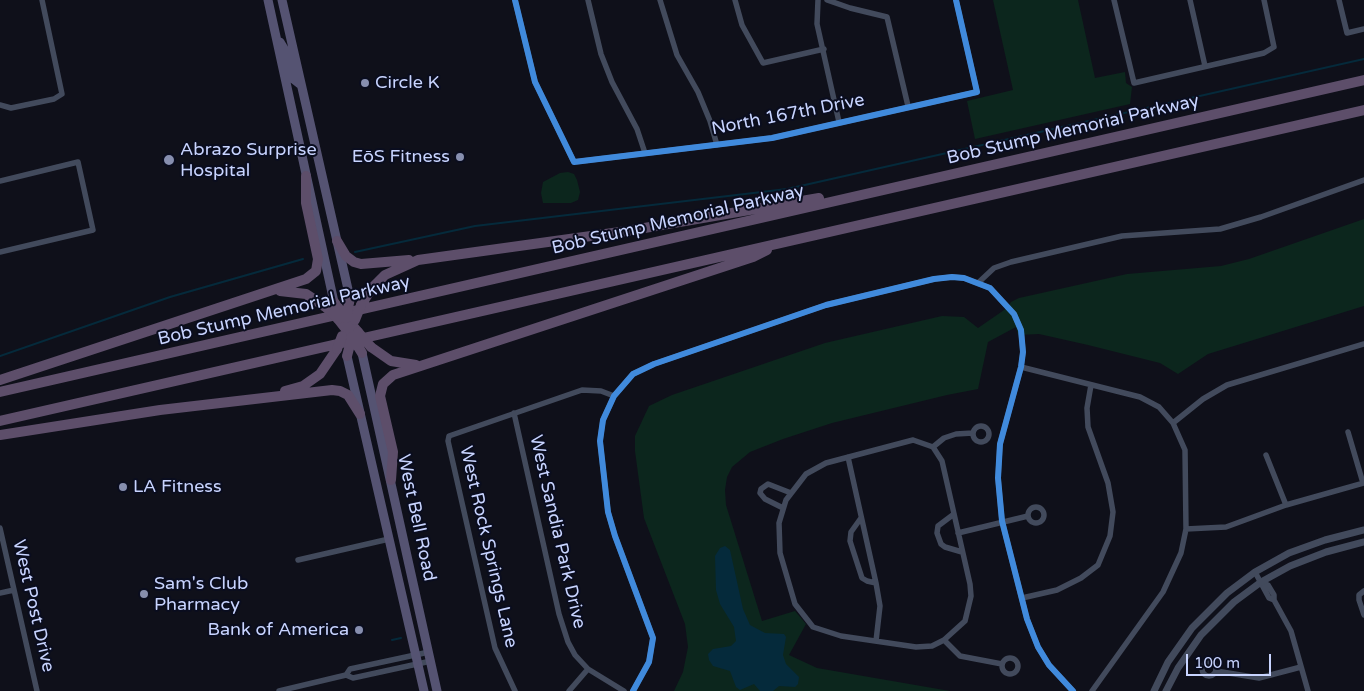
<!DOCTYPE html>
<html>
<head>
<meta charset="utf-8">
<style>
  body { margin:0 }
  #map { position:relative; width:1364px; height:691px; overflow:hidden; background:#0f101a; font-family:"Varela Round",sans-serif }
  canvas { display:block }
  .scale { position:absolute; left:1186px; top:654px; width:85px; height:22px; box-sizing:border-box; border:2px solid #c8d4ff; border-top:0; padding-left:6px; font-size:15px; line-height:18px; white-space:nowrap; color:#c8d4ff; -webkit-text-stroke:4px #0a0d1f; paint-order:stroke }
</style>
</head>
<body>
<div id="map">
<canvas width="1364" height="691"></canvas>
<div class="scale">100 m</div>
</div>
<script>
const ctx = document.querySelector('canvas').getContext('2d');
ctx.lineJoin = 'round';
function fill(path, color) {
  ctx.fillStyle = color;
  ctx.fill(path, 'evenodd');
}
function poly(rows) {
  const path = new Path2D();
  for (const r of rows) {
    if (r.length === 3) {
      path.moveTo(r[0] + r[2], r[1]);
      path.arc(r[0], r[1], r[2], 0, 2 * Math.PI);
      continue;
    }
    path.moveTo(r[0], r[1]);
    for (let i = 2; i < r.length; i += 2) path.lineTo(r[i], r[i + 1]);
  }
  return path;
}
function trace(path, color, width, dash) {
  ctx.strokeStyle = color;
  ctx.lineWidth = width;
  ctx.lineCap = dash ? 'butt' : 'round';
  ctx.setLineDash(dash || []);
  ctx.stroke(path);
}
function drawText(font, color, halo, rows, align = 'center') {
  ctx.font = font + ' "Varela Round",sans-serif';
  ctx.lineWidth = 4;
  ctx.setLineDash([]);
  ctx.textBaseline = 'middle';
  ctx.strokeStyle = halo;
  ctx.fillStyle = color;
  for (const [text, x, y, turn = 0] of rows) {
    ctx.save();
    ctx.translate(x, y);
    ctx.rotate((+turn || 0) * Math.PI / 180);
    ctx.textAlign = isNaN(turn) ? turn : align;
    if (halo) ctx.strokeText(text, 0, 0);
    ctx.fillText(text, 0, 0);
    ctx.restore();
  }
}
const green = poly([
  [993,0,1078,0,1095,78,1125,72,1126,83,1132,87,1130,104,975,139,967,101,1013,90],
  [568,172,574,174,577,180,580,192,578,200,571,203,543,203,541,193,543,182,560,173],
  [1364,219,1364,306,1208,354,1178,374,1160,363,1088,345,1039,334,1018,335,1016,327,988,342,978,389,947,395,832,423,783,439,750,452,732,467,727,477,725,490,726,505,762,621,795,611,806,624,789,655,817,668,950,691,674,691,683,672,688,647,685,624,644,518,635,451,635,436,649,406,672,395,825,343,942,316,964,317,978,328,1007,308,1011,302,1019,298,1127,274,1221,266,1249,259]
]);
const water = poly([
  [725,546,730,550,743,609,750,625,765,633,784,634,786,637,783,655,786,664,799,677,798,684,795,687,779,686,773,691,760,691,754,684,740,690,736,687,730,671,713,666,709,660,708,654,713,649,731,646,736,641,734,627,720,604,716,590,715,556,720,548]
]);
const stream = poly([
  [355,252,475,226,787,189,1364,59],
  [0,356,170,297,303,259],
  [392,640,401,638]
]);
const minor = poly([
  [515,0,535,82,574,162,772,138,977,92,956,0],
  [588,0,601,54,612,82,637,129,645,153],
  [660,0,677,55,698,92,710,121,717,145],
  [735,0,742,25,763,63,824,49],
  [818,0,817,24,839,122],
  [827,0,850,8,887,17,908,106],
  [1114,0,1134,83,1264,53,1274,47,1264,0],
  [1190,0,1205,66],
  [1339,0,1347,33,1364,29],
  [0,105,11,108,54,99,62,94,42,0],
  [0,181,78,162,93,230,0,252],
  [979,282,994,268,1011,262,1122,236,1220,229,1261,217,1364,180],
  [1021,367,1140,397,1159,407,1173,423,1185,450,1186,529,1181,553,1163,592,1092,691],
  [514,413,559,614,568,642,575,655,588,669,624,691],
  [1173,423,1203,399,1227,385,1364,344],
  [981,434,8],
  [1348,432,1363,483],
  [913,440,933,447,942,461,970,584,971,596,965,621,944,640,932,646,916,647,841,636,813,627,795,604,780,553,779,523,786,500,806,474,826,463,913,440],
  [933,447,944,438,956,434,973,433],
  [1266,455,1286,505],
  [848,457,876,583,880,606,876,641],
  [1036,515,8],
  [783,508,765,499,760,493,761,489,768,484,791,493],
  [954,514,938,526,937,533,941,544,945,547,962,552],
  [861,518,851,532,850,541,862,578,867,581,876,583],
  [0,528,37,691],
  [1186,529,1226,527,1286,505,1364,483],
  [958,533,1028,516],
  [298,560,389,539],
  [1255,572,1269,598,1274,600],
  [1261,582,1268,585,1274,595,1274,600,1291,631,1308,691],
  [1364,591,1359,595,1359,600,1364,615],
  [0,593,14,590],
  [1022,598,1057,590,1081,578,1098,565,1110,536,1113,512,1108,483,1088,427,1087,408,1091,385],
  [944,640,960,656,1002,664],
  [1010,666,8],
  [1209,669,7],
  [1216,671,1259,678,1301,667],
  [346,675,350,669,429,652],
  [279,691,346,675,353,678,431,661],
  [515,691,495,648,448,441,449,436,582,390,601,391,614,396],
  [569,691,588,669],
  [633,691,649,662,653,638,615,536,608,512,600,441,603,420,614,396,633,374,654,364,826,305,934,279,952,277,964,278,990,288,1014,314,1021,330,1023,352,1021,367,1000,444,998,478,1002,521,1027,619,1038,647,1049,665,1073,691]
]);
const tertiary = poly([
  [1154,691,1168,662,1192,628,1227,593,1255,572,1289,553,1325,540,1364,530],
  [1166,691,1178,668,1201,635,1234,602,1261,582,1290,566,1326,552,1364,542]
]);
const primary = poly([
  [268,0,334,302],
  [282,0,350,298],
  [280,42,286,52,292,78,301,85],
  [362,353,437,691],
  [347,356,424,691]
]);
const motorway = poly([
  [337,241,346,256,354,262,361,264,409,260],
  [280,291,306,294,327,308],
  [361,305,372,288,385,275,418,260,627,231,819,198],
  [346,318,358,332],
  [338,319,352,337],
  [371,347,391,361,416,365],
  [0,380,306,279,316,271,318,259,306,203,306,176],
  [285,391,303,386,320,374,337,349],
  [0,392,1364,80],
  [0,421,1364,110],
  [0,435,160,410,332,390,340,391,348,395,360,414],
  [391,480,393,452,380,396,383,384,393,375,753,257,767,250]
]);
const motorwayBridge = poly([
  [334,302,346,318],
  [327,308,338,319],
  [346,318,350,298],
  [355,320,361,305],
  [358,332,371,347],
  [352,337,362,353],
  [337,349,342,336],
  [347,356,352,337]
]);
const cycleway = poly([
  [515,0,535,82,574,162,772,138,977,92,956,0],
  [633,691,649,662,653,638,615,536,608,512,600,441,603,420,614,396,633,374,654,364,826,305,934,279,952,277,964,278,990,288,1014,314,1021,330,1023,352,1021,367,1000,444,998,478,1002,521,1027,619,1038,647,1049,665,1073,691]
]);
const markers = [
  [365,83,5,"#878faf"],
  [460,157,5,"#878faf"],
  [169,160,6,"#878faf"],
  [123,487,5,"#878faf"],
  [144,594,5,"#878faf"],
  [359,630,5,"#878faf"]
];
const poiNames = [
  ["Circle K",375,83],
  ["Abrazo Surprise",180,150],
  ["Hospital",180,171],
  ["EōS Fitness",450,157,"right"],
  ["LA Fitness",133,487],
  ["Sam's Club",154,584],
  ["Pharmacy",154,605],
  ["Bank of America",349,630,"right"]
];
const streetNames = [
  ["North 167th Drive",788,115,-11],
  ["Bob Stump Memorial Parkway",1073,130,-13],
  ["Bob Stump Memorial Parkway",678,220,-13],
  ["Bob Stump Memorial Parkway",284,311,-13],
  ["West Bell Road",416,518,78],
  ["West Sandia Park Drive",557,532,77],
  ["West Rock Springs Lane",488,547,77],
  ["West Post Drive",33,606,77]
];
fill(green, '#0c261d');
fill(water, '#052a3b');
trace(stream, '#052a3b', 2);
trace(minor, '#424a5c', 5.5);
trace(tertiary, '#424a5c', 7);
trace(primary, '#555372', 9);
trace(motorway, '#5d4e6a', 10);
trace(motorwayBridge, '#5d4e6a', 10);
trace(cycleway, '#408adc', 6);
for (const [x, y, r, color] of markers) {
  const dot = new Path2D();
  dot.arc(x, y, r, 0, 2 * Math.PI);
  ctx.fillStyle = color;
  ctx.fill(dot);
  trace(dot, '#0a0d1f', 2);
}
drawText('18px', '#c8d4ff', '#0a0d1f', poiNames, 'left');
drawText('18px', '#c8d4ff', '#0a0d1f', streetNames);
</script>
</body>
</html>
